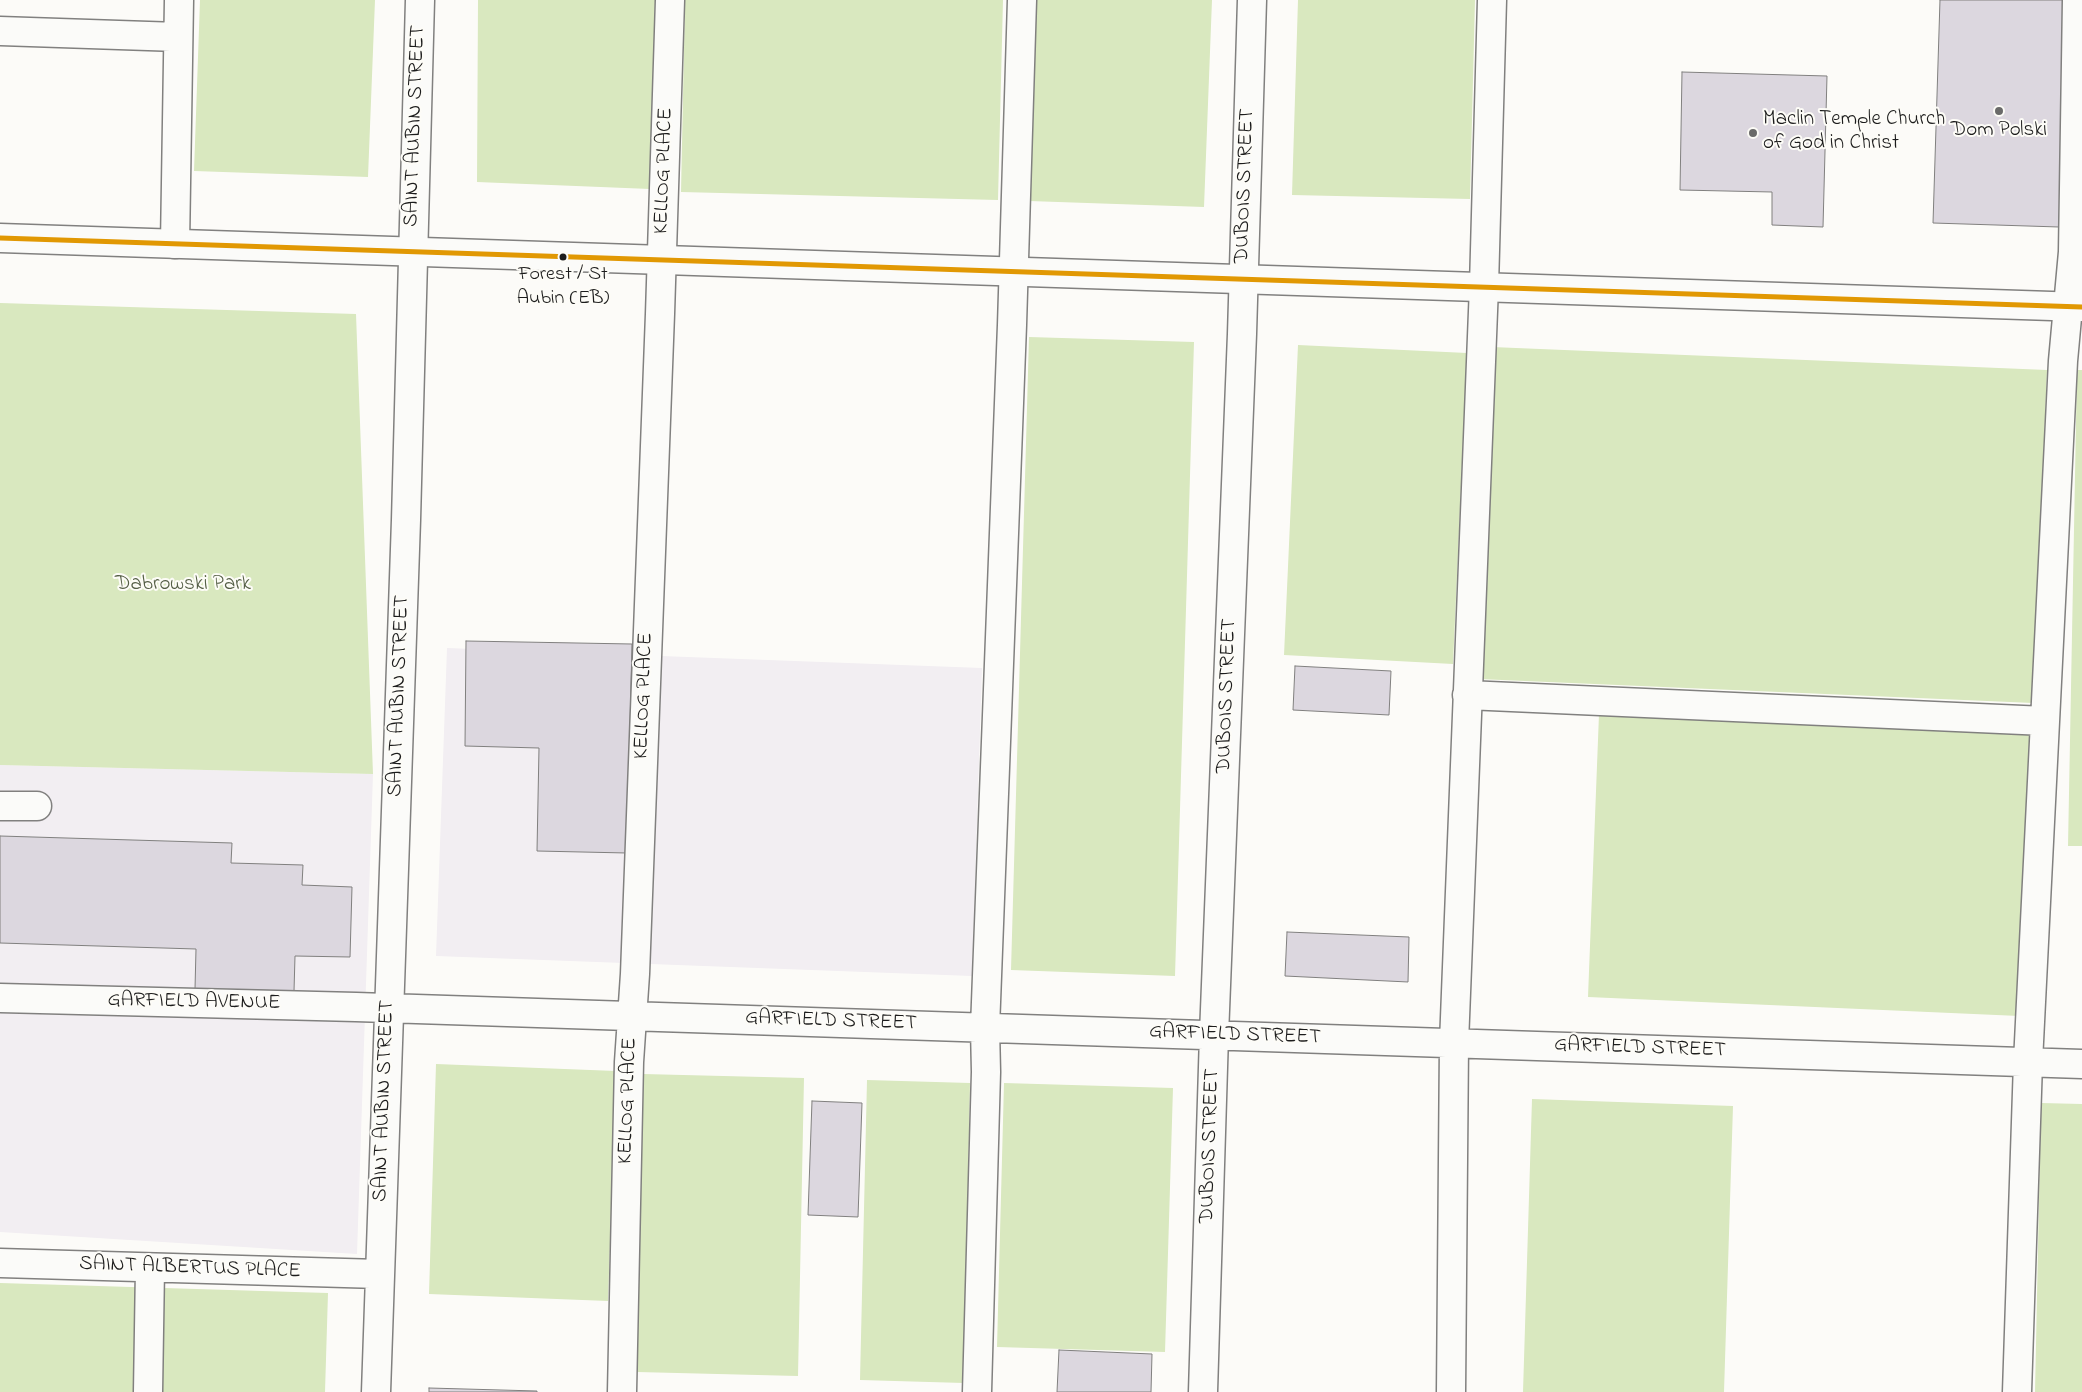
<!DOCTYPE html>
<html>
<head>
<meta charset="utf-8">
<style>
  body { margin:0 }
  canvas { display:block; background:#fcfbf8 }
</style>
</head>
<body>
<canvas width="2082" height="1392"></canvas>
<script>
const ctx = document.querySelector('canvas').getContext('2d');
ctx.lineJoin = 'round';
function fill(path, color) {
  ctx.fillStyle = color;
  ctx.fill(path, 'evenodd');
}
function poly(rows) {
  const path = new Path2D();
  for (const r of rows) {
    path.moveTo(r[0], r[1]);
    for (let i = 2; i < r.length; i += 2) path.lineTo(r[i], r[i + 1]);
  }
  return path;
}
function trace(path, color, width, dash) {
  ctx.strokeStyle = color;
  ctx.lineWidth = width;
  ctx.lineCap = dash ? 'butt' : 'round';
  ctx.setLineDash(dash || []);
  ctx.stroke(path);
}
function drawText(font, color, halo, rows, align = 'center') {
  ctx.font = font + ' "Indie Flower",sans-serif';
  ctx.lineWidth = 4;
  ctx.setLineDash([]);
  ctx.textBaseline = 'middle';
  ctx.strokeStyle = halo;
  ctx.fillStyle = color;
  for (const [text, x, y, turn = 0] of rows) {
    ctx.save();
    ctx.translate(x, y);
    ctx.rotate((+turn || 0) * Math.PI / 180);
    ctx.textAlign = isNaN(turn) ? turn : align;
    if (halo) ctx.strokeText(text, 0, 0);
    ctx.fillText(text, 0, 0);
    ctx.restore();
  }
}
const built = poly([
  [447,648,982,668,972,976,436,956],
  [0,765,373,774,357,1254,0,1232]
]);
const green = poly([
  [200,0,375,0,368,177,194,171],
  [478,0,655,0,650,189,477,182],
  [685,0,1003,0,998,200,681,192],
  [1036,0,1212,0,1204,207,1029,201],
  [1298,0,1475,0,1470,199,1292,195],
  [0,303,356,314,373,774,0,765],
  [1029,337,1194,342,1175,976,1011,970],
  [1298,345,1467,353,1453,664,1284,655],
  [1492,347,2047,370,2033,703,1479,679],
  [2077,370,2082,370,2082,846,2068,846],
  [1599,714,2030,733,2019,1016,1588,997],
  [436,1064,616,1071,608,1301,429,1294],
  [643,1074,804,1078,798,1376,637,1372],
  [867,1080,970,1083,964,1383,860,1380],
  [1004,1083,1173,1088,1165,1352,997,1347],
  [1532,1099,1733,1106,1724,1392,1523,1392],
  [2041,1103,2082,1104,2082,1392,2035,1392],
  [0,1283,328,1293,325,1392,0,1392]
]);
const building = poly([
  [1940,0,2066,0,2059,227,1933,223,1940,0],
  [1682,72,1827,76,1823,227,1772,225,1772,192,1680,190,1682,72],
  [466,641,632,644,627,853,537,851,539,748,465,746,466,641],
  [1295,666,1391,671,1389,715,1293,710,1295,666],
  [0,836,232,843,231,863,303,865,302,885,352,887,350,957,295,956,294,991,195,989,196,949,0,943,0,836],
  [1287,932,1409,937,1408,982,1285,976,1287,932],
  [812,1101,862,1103,858,1217,808,1215,812,1101],
  [1059,1350,1152,1354,1151,1392,1057,1392,1059,1350],
  [429,1388,537,1391,537,1392,429,1392,429,1388]
]);
const minor = poly([
  [0,31,178,37],
  [175,244,179,0],
  [1467,695,2045,721],
  [0,806,37,806],
  [0,998,356,1007,2082,1064],
  [0,1263,379,1274],
  [148,1392,150,1268],
  [376,1392,406,520,420,0],
  [622,1392,629,1062,635,974,660,314,670,0],
  [977,1392,986,1072,985,1028,1012,325,1022,0],
  [1203,1392,1214,1035,1242,334,1252,0],
  [1451,1392,1454,1043,1484,286,1492,0],
  [2017,1392,2028,1062,2063,361,2073,252,2077,0]
]);
const major = poly([
  [0,238,2082,307]
]);
const bus1 = poly([
  [0,238,2082,307]
]);
const markers = [
  [1999,111,5,"#6a6a69"],
  [1753,133,5,"#6a6a69"],
  [563,257,4.5,"#1c1c1c"]
];
const busNames = [
  ["Forest / St",563,276],
  ["Aubin (EB)",563,300]
];
const poiNames = [
  ["Maclin Temple Church",1763,121],
  ["of God in Christ",1763,145],
  ["Dom Polski",1999,132,"center"]
];
const streetNames = [
  ["SAINT AUBIN STREET",416,126,-88],
  ["KELLOG PLACE",665,171,-88],
  ["DUBOIS STREET",1246,186,-88],
  ["SAINT AUBIN STREET",400,696,-88],
  ["KELLOG PLACE",645,696,-88],
  ["DUBOIS STREET",1228,696,-88],
  ["GARFIELD AVENUE",194,1003,1],
  ["GARFIELD STREET",831,1022,2],
  ["GARFIELD STREET",1235,1036,2],
  ["GARFIELD STREET",1640,1049,2],
  ["SAINT AUBIN STREET",385,1101,-88],
  ["KELLOG PLACE",629,1101,-88],
  ["DUBOIS STREET",1211,1146,-88],
  ["SAINT ALBERTUS PLACE",190,1269,2]
];
const parkNames = [
  ["Dabrowski Park",183,586]
];
fill(built, '#f2eef2');
fill(green, '#d9e8bf');
fill(building, '#dcd7df');
trace(building, '#81807f', 1);
trace(minor, '#81807f', 31);
trace(major, '#81807f', 31);
trace(minor, '#fbfbf9', 28);
trace(major, '#fbfbf9', 28);
trace(bus1, '#e19803', 5);
for (const [x, y, r, color] of markers) {
  const dot = new Path2D();
  dot.arc(x, y, r, 0, 2 * Math.PI);
  ctx.fillStyle = color;
  ctx.fill(dot);
  trace(dot, '#fdfcf7', 2);
}
drawText('20px', '#1c1c1c', '#fdfcf7', busNames);
drawText('21px', '#1c1c1c', '#fdfcf7', poiNames, 'left');
drawText('21px', '#1c1c1c', '#fdfcf7', streetNames);
drawText('21px', '#545e45', '#fdfcf7', parkNames);
</script>
</body>
</html>
